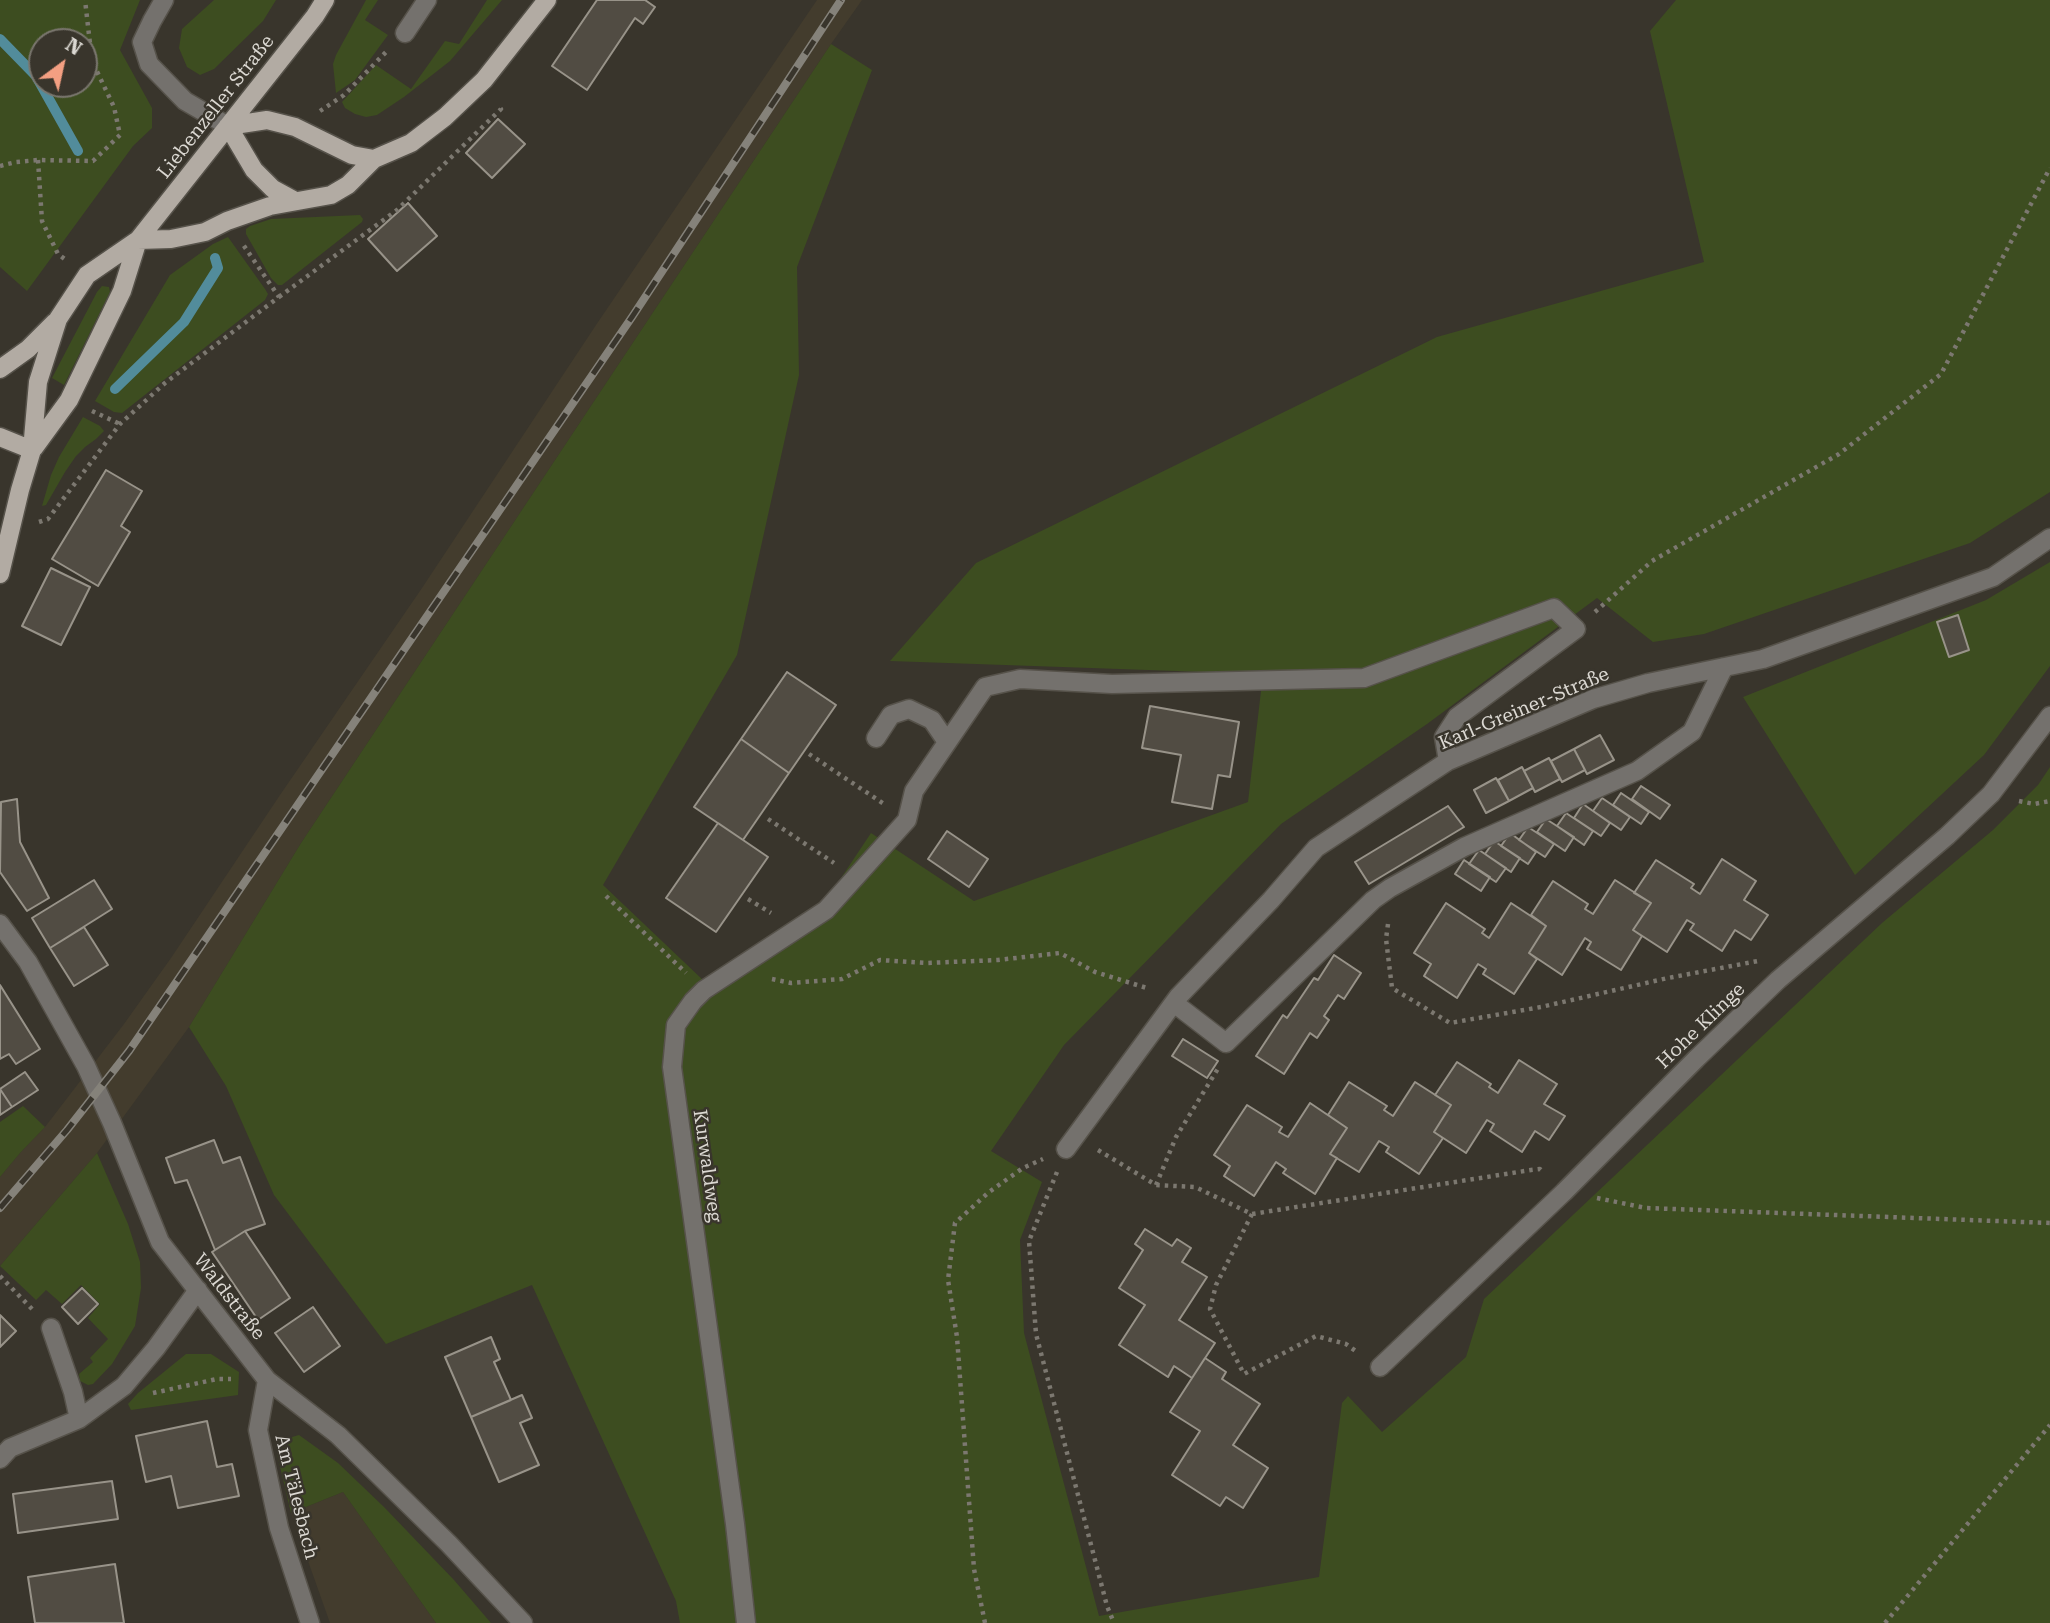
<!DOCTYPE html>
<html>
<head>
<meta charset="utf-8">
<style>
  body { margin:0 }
  #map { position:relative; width:2050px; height:1623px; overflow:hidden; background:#39352c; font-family:"Roboto Serif",serif }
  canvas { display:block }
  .north { position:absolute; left:28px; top:28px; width:70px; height:70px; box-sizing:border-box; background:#39352c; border:2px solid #7a766e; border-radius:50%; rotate:33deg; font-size:19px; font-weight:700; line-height:28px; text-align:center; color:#dbd8d2 }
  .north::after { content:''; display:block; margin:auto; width:24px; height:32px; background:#f39f82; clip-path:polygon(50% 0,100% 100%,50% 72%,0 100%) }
</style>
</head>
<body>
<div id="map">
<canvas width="2050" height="1623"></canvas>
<div class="north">N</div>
</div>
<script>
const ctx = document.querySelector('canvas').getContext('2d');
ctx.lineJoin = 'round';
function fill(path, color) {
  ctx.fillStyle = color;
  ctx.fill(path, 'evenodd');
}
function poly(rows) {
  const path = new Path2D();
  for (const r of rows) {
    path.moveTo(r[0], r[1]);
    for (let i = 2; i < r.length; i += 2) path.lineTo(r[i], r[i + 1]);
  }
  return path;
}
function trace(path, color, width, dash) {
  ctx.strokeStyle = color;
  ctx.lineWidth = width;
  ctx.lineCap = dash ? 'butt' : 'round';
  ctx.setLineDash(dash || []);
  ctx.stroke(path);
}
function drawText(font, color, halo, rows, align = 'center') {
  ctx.font = font + ' "Roboto Serif",serif';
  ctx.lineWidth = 5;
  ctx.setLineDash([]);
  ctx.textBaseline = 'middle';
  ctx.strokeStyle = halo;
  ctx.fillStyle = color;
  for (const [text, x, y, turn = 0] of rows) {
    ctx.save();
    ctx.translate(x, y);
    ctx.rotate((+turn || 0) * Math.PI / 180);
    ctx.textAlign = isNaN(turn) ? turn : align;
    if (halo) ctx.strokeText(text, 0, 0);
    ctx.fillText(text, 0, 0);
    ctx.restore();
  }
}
const built = poly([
  [817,0,862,0,831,44,301,843,189,1027,97,1153,0,1266,0,1177,20,1153,45,1127,124,1024,171,958,280,795,422,588,596,325],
  [343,1492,436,1623,330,1623,291,1513]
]);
const green = poly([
  [0,0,140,0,120,50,152,108,152,128,133,146,27,291,0,267],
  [42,42,84,42,84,84,42,84],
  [214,0,276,0,263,21,214,69,200,75,187,67,179,48,182,29],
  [366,0,378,0,365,20,388,35,355,80,336,93,333,64,336,55],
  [487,0,502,0,450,61,404,97,377,115,366,117,355,114,345,108,342,102,376,65,411,89,445,41,459,44],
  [1676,0,2050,0,2050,492,1970,543,1704,634,1653,642,1597,598,1427,724,1281,824,1064,1045,991,1151,1042,1182,1020,1240,1024,1333,1099,1616,1319,1577,1342,1403,1348,1396,1382,1432,1466,1357,1484,1299,1882,923,1993,830,2038,785,2050,767,2050,1623,680,1623,676,1601,532,1285,386,1344,274,1195,226,1086,189,1027,301,843,831,44,872,70,797,267,799,375,737,655,603,885,704,981,827,899,871,833,974,901,1248,802,1263,674,890,661,976,563,1437,337,1704,262,1650,31],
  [360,215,363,219,362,222,282,285,278,285,271,278,246,234,246,229,250,226,271,219],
  [228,237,265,289,268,294,265,300,122,413,114,412,95,401,170,275,213,244],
  [102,286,109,287,110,292,64,385,52,378,97,292],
  [83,417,100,426,104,431,96,439,85,447,76,456,65,472,46,505,42,506,51,475,59,457],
  [2050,562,2050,666,1984,755,1855,875,1743,697,1986,600],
  [23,1106,45,1127,20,1153,0,1177,0,1122],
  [97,1153,128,1224,140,1262,141,1288,135,1326,112,1364,93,1384,88,1385,80,1381,79,1374,93,1362,90,1358,108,1339,88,1318,100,1304,81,1285,62,1304,46,1290,36,1300,0,1266],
  [186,1354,211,1354,239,1372,238,1395,131,1410,128,1404,138,1393],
  [299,1435,338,1463,384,1507,454,1580,491,1623,436,1623,343,1492,291,1513,277,1454,282,1440]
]);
const stream = poly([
  [0,39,36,76,78,151],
  [115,389,184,322,218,268,215,258]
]);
const building = poly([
  [597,0,645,0,655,7,643,24,635,18,587,90,552,66,597,0],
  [498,119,525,144,492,178,466,153,498,119],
  [408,203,437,236,397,271,368,239,408,203],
  [106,470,142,491,121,526,130,532,98,586,52,559,106,470],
  [51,568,90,587,61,645,22,626,51,568],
  [1958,615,1969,650,1949,657,1937,622,1958,615],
  [787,672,836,705,789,773,741,739,787,672],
  [1150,706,1239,722,1230,777,1218,775,1212,809,1172,802,1181,755,1142,748,1150,706],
  [1600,735,1614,760,1587,774,1574,749,1600,735],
  [741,739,789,773,743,840,694,807,741,739],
  [1574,749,1585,770,1562,782,1551,761,1574,749],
  [1549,758,1560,779,1535,792,1524,771,1549,758],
  [1522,767,1533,788,1509,801,1498,780,1522,767],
  [1496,778,1509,801,1486,813,1474,790,1496,778],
  [1641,786,1670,805,1660,819,1632,799,1641,786],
  [1621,793,1649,812,1641,824,1613,805,1621,793],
  [1602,798,1630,817,1621,830,1593,811,1602,798],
  [17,799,20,842,49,898,27,911,0,872,1,802,17,799],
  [1583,804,1610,823,1601,836,1574,818,1583,804],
  [1448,806,1464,827,1369,884,1355,862,1448,806],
  [1566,813,1593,831,1584,845,1557,826,1566,813],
  [1546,819,1574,837,1565,851,1537,832,1546,819],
  [718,823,768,857,716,932,666,898,718,823],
  [1528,827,1554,844,1545,857,1519,840,1528,827],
  [947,831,988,859,969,887,928,859,947,831],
  [1510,833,1536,852,1528,864,1501,846,1510,833],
  [1494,841,1520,858,1511,872,1485,854,1494,841],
  [1479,850,1506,868,1496,882,1469,864,1479,850],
  [1722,859,1756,881,1744,900,1768,915,1751,940,1735,930,1722,951,1690,930,1694,924,1687,920,1667,952,1633,930,1651,903,1634,893,1656,860,1694,884,1691,888,1700,894,1722,859],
  [1464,860,1490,877,1481,891,1455,874,1464,860],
  [94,880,112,909,50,948,32,918,94,880],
  [1615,880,1651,903,1633,930,1642,936,1621,970,1587,949,1591,942,1585,938,1562,975,1529,953,1546,926,1531,915,1553,881,1588,904,1585,909,1593,914,1615,880],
  [1446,903,1485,929,1482,933,1489,938,1511,903,1546,926,1529,953,1537,959,1514,994,1483,974,1486,969,1478,964,1457,998,1424,976,1431,964,1414,953,1446,903],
  [84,927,108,965,74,986,50,948,84,927],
  [1334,955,1361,973,1344,999,1338,995,1324,1016,1329,1020,1317,1038,1310,1033,1284,1074,1256,1056,1283,1015,1287,1018,1314,978,1318,980,1334,955],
  [0,985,40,1049,16,1064,9,1054,0,1059,0,985],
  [1183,1039,1218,1061,1207,1078,1172,1056,1183,1039],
  [1519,1060,1557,1084,1544,1104,1565,1116,1549,1140,1535,1131,1522,1152,1490,1131,1494,1124,1487,1120,1466,1153,1434,1132,1451,1105,1435,1095,1457,1062,1491,1084,1489,1087,1498,1093,1519,1060],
  [25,1072,38,1090,12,1107,0,1089,25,1072],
  [1349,1082,1387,1106,1384,1110,1393,1116,1415,1082,1451,1105,1434,1132,1443,1138,1419,1174,1386,1152,1389,1147,1379,1141,1359,1172,1330,1154,1347,1128,1328,1115,1349,1082],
  [0,1089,12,1107,0,1115,0,1089],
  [1310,1103,1347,1128,1330,1154,1337,1158,1315,1194,1283,1173,1286,1169,1276,1162,1254,1196,1224,1176,1230,1166,1214,1155,1247,1105,1282,1127,1279,1132,1288,1137,1310,1103],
  [214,1140,223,1163,240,1157,265,1224,245,1231,215,1250,187,1180,175,1183,166,1158,214,1140],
  [1145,1229,1172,1246,1177,1239,1191,1248,1182,1262,1207,1277,1179,1320,1215,1343,1192,1378,1174,1366,1168,1377,1119,1345,1145,1305,1119,1288,1143,1250,1135,1244,1145,1229],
  [245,1231,290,1298,258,1320,212,1252,245,1231],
  [82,1288,98,1304,78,1324,62,1307,82,1288],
  [313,1307,340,1346,304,1372,275,1333,313,1307],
  [0,1315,16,1331,0,1347,0,1315],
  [491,1337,500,1359,494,1362,511,1400,471,1417,445,1357,491,1337],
  [1205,1358,1226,1372,1222,1379,1260,1404,1233,1445,1268,1468,1243,1508,1226,1497,1220,1506,1172,1475,1200,1431,1170,1412,1205,1358],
  [522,1395,532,1418,520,1423,539,1465,499,1482,471,1417,522,1395],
  [207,1421,217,1467,232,1464,239,1496,178,1508,171,1476,146,1482,136,1436,207,1421],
  [112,1481,118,1519,18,1533,13,1494,112,1481],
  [115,1564,124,1623,35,1623,28,1577,115,1564]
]);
const path = poly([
  [320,111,344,95,386,52],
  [38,160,42,221,58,254,66,260],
  [0,166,16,162,38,160,93,161,120,135,114,107,92,61,85,0],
  [279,297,397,210,501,109,498,105],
  [92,411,120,424],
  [39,522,48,519,120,424,165,383,279,297,242,243],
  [1595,612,1652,561,1839,454,1941,374,2050,168],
  [809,754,884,804],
  [2019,801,2034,804,2050,801],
  [768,819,834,863],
  [606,896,686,973],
  [748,899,771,913],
  [1388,924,1386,939,1392,988,1450,1023,1541,1007,1668,978,1758,961],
  [772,979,791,983,842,979,880,960,926,963,998,960,1060,953,1095,972,1150,989],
  [1098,1150,1156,1185,1195,1187,1252,1214,1531,1170,1540,1169,1544,1173],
  [1057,1172,1029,1241,1036,1334,1107,1606,1114,1623],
  [1156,1185,1176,1137,1219,1067],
  [1597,1198,1646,1208,2050,1223],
  [1252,1214,1216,1285,1210,1309,1244,1374,1316,1336,1346,1344,1357,1352],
  [0,1276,33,1310],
  [153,1393,217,1379,231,1379],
  [985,1623,974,1569,957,1337,948,1280,955,1223,989,1192,1023,1168,1043,1159],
  [1885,1623,2050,1425]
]);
const minor = poly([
  [164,0,152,21,142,42,149,64,185,101,228,126],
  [405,33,427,0],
  [876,738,891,715,909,709,932,720,947,742],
  [0,924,28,962,86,1066,112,1123,160,1242,267,1380,338,1435,449,1544,523,1623],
  [1174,1003,1226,1043,1373,900,1390,888,1464,847,1637,771,1692,732,1724,667],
  [1066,1149,1178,997,1271,900,1316,848,1448,761,1593,699,1648,683,1763,659,1993,577,2050,538],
  [51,1328,73,1392,79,1419],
  [1380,1367,1564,1192,1696,1059,1778,980,1947,836,1991,794,2050,716],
  [267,1380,258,1430,279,1528,310,1623],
  [0,1459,10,1448,79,1419,124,1386,156,1348,198,1290],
  [746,1623,735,1524,672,1067,676,1025,693,1001,704,990,826,910,907,820,914,791,985,687,1020,679,1112,684,1364,678,1554,608,1576,629,1457,717,1444,737,1448,761]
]);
const major = poly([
  [228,126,267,120,295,127,352,155,374,159],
  [228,126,254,170,273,189,295,201],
  [138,240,171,239,205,232,227,221,270,206,331,195,348,185,374,159,411,143,445,117,484,80,547,0],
  [0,369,28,349,55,322],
  [0,437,32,450],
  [34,448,69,400,122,291,138,240],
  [0,574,20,490,32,450,38,382,58,319,87,275,138,240,315,16,325,0]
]);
const rail = poly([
  [0,1208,67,1130,129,1051,632,317,841,0]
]);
const streetNames = [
  ["Liebenzeller Straße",216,107,-52],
  ["Karl-Greiner-Straße",1524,709,-23],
  ["Hohe Klinge",1701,1026,-44],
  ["Kurwaldweg",707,1166,82],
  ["Waldstraße",229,1297,52],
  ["Am Tälesbach",296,1497,76]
];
fill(built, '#433c2d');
fill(green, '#3d4d20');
trace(stream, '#528c9b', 10);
fill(building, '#514c43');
trace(building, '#989389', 2);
trace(minor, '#56524a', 21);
trace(major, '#56524a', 21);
trace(path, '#7c7870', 4.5, [3.5, 5]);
trace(minor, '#74716d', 18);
trace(major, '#b2aba3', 18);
trace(rail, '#85827a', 8);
trace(rail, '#39352c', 5, [16]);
drawText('19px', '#dbd8d2', '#39352c', streetNames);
</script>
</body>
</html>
